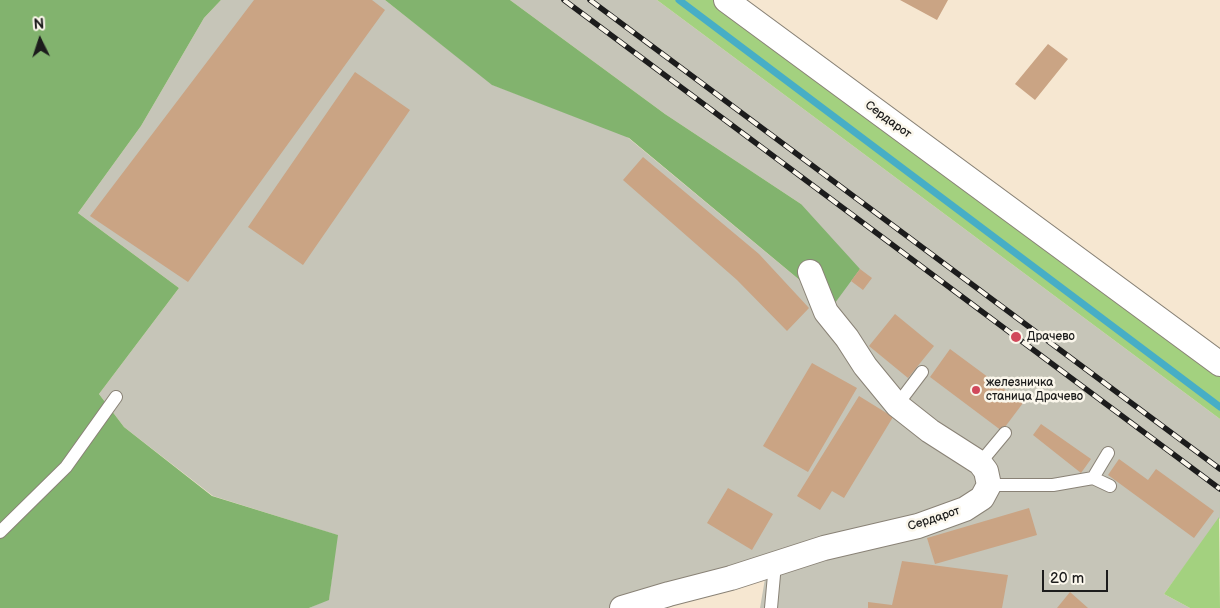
<!DOCTYPE html>
<html>
<head>
<meta charset="utf-8">
<style>
  body { margin:0 }
  #map { position:relative; width:1220px; height:608px; overflow:hidden; background:#f6e7d1; font-family:"Balsamiq Sans",sans-serif }
  canvas { display:block }
  .north { position:absolute; left:15px; top:15px; width:50px; height:50px; -webkit-text-stroke:4px #fbf7ec; paint-order:stroke; rotate:356deg; font-size:14px; font-weight:700; line-height:20px; text-align:center; color:#1c1c1c }
  .north::after { content:''; display:block; margin:auto; width:18px; height:22px; background:#1c1c1c; clip-path:polygon(50% 0,100% 100%,50% 72%,0 100%) }
  .scale { position:absolute; left:1042px; top:570px; width:66px; height:22px; box-sizing:border-box; border:2px solid #1c1c1c; border-top:0; padding-left:6px; font-size:15px; line-height:18px; white-space:nowrap; color:#1c1c1c; -webkit-text-stroke:4px #fbf7ec; paint-order:stroke }
</style>
</head>
<body>
<div id="map">
<canvas width="1220" height="608"></canvas>
<div class="north">N</div>
<div class="scale">20 m</div>
</div>
<script>
const ctx = document.querySelector('canvas').getContext('2d');
ctx.lineJoin = 'round';
function fill(path, color) {
  ctx.fillStyle = color;
  ctx.fill(path, 'evenodd');
}
function poly(rows) {
  const path = new Path2D();
  for (const r of rows) {
    path.moveTo(r[0], r[1]);
    for (let i = 2; i < r.length; i += 2) path.lineTo(r[i], r[i + 1]);
  }
  return path;
}
function trace(path, color, width, dash) {
  ctx.strokeStyle = color;
  ctx.lineWidth = width;
  ctx.lineCap = dash ? 'butt' : 'round';
  ctx.setLineDash(dash || []);
  ctx.stroke(path);
}
function drawText(font, color, halo, rows, align = 'center') {
  ctx.font = font + ' "Balsamiq Sans",sans-serif';
  ctx.lineWidth = 5;
  ctx.setLineDash([]);
  ctx.textBaseline = 'middle';
  ctx.strokeStyle = halo;
  ctx.fillStyle = color;
  for (const [text, x, y, turn = 0] of rows) {
    ctx.save();
    ctx.translate(x, y);
    ctx.rotate((+turn || 0) * Math.PI / 180);
    ctx.textAlign = isNaN(turn) ? turn : align;
    if (halo) ctx.strokeText(text, 0, 0);
    ctx.fillText(text, 0, 0);
    ctx.restore();
  }
}
const industrial = poly([
  [221,0,385,0,493,85,626,136,832,307,801,204,665,114,510,0,657,0,1220,419,1220,518,1164,594,1190,608,760,608,767,567,669,594,666,608,309,608,329,599,337,535,213,496,124,427,99,394,179,288,78,213,141,126,204,18]
]);
const green = poly([
  [657,0,726,0,1220,364,1220,419],
  [1219,517,1220,608,1190,608,1164,594]
]);
const forest = poly([
  [0,0,221,0,204,18,141,126,78,213,179,288,99,394,124,427,212,496,338,535,329,600,309,608,0,608],
  [385,0,510,0,665,114,801,204,860,269,832,307,629,138,492,85]
]);
const stream = poly([
  [679,0,1220,407]
]);
const building = poly([
  [254,0,372,0,385,10,188,282,90,216],
  [900,0,948,0,937,20],
  [1048,44,1068,59,1035,100,1015,84],
  [355,72,410,110,303,265,248,227],
  [643,157,759,254,809,308,787,331,737,280,623,180],
  [860,269,872,278,863,290,851,281],
  [895,314,934,346,908,378,869,346],
  [950,349,1023,403,1002,431,930,377],
  [812,363,857,388,808,472,763,446],
  [859,396,893,417,844,498,832,491,820,510,797,496],
  [1041,424,1091,459,1081,473,1033,435],
  [1119,459,1148,480,1156,469,1214,511,1194,538,1108,475],
  [728,488,773,514,752,550,707,523],
  [1029,508,1037,535,935,564,927,538],
  [902,561,1008,575,1002,608,868,608,868,602,892,605],
  [1070,592,1088,608,1057,608]
]);
const lane = poly([
  [897,405,922,372],
  [980,463,1005,433],
  [1093,478,1108,453],
  [989,485,1053,485,1093,478,1110,486],
  [0,532,66,467,116,397],
  [771,608,775,564]
]);
const street = poly([
  [726,0,1220,364],
  [622,608,669,594,731,578,824,548,918,526,965,509,982,498,989,485,986,471,980,463,930,431,897,405,865,366,847,338,826,312,810,272]
]);
const rail = poly([
  [564,0,1220,489],
  [590,0,1220,469]
]);
const markers = [
  [1016,337,6,"#d1495b"],
  [976,390,5,"#d1495b"]
];
const streetNames = [
  ["Сердарот",888,120,36],
  ["Сердарот",934,519,-18]
];
const poiNames = [
  ["Драчево",1027,337],
  ["железничка",986,383],
  ["станица Драчево",986,397]
];
fill(industrial, '#c6c5b8');
fill(green, '#a3d17f');
fill(forest, '#82b36e');
trace(stream, '#47aec6', 7);
fill(building, '#caa484');
trace(lane, '#898276', 14);
trace(street, '#898276', 26);
trace(lane, '#fff', 12);
trace(street, '#fff', 24);
trace(rail, '#1c1c1c', 5.5);
trace(rail, '#fbf7ec', 4, [11]);
for (const [x, y, r, color] of markers) {
  const dot = new Path2D();
  dot.arc(x, y, r, 0, 2 * Math.PI);
  ctx.fillStyle = color;
  ctx.fill(dot);
  trace(dot, '#fbf7ec', 2);
}
drawText('12px', '#1c1c1c', '#fbf7ec', streetNames);
drawText('12px', '#1c1c1c', '#fbf7ec', poiNames, 'left');
</script>
</body>
</html>
